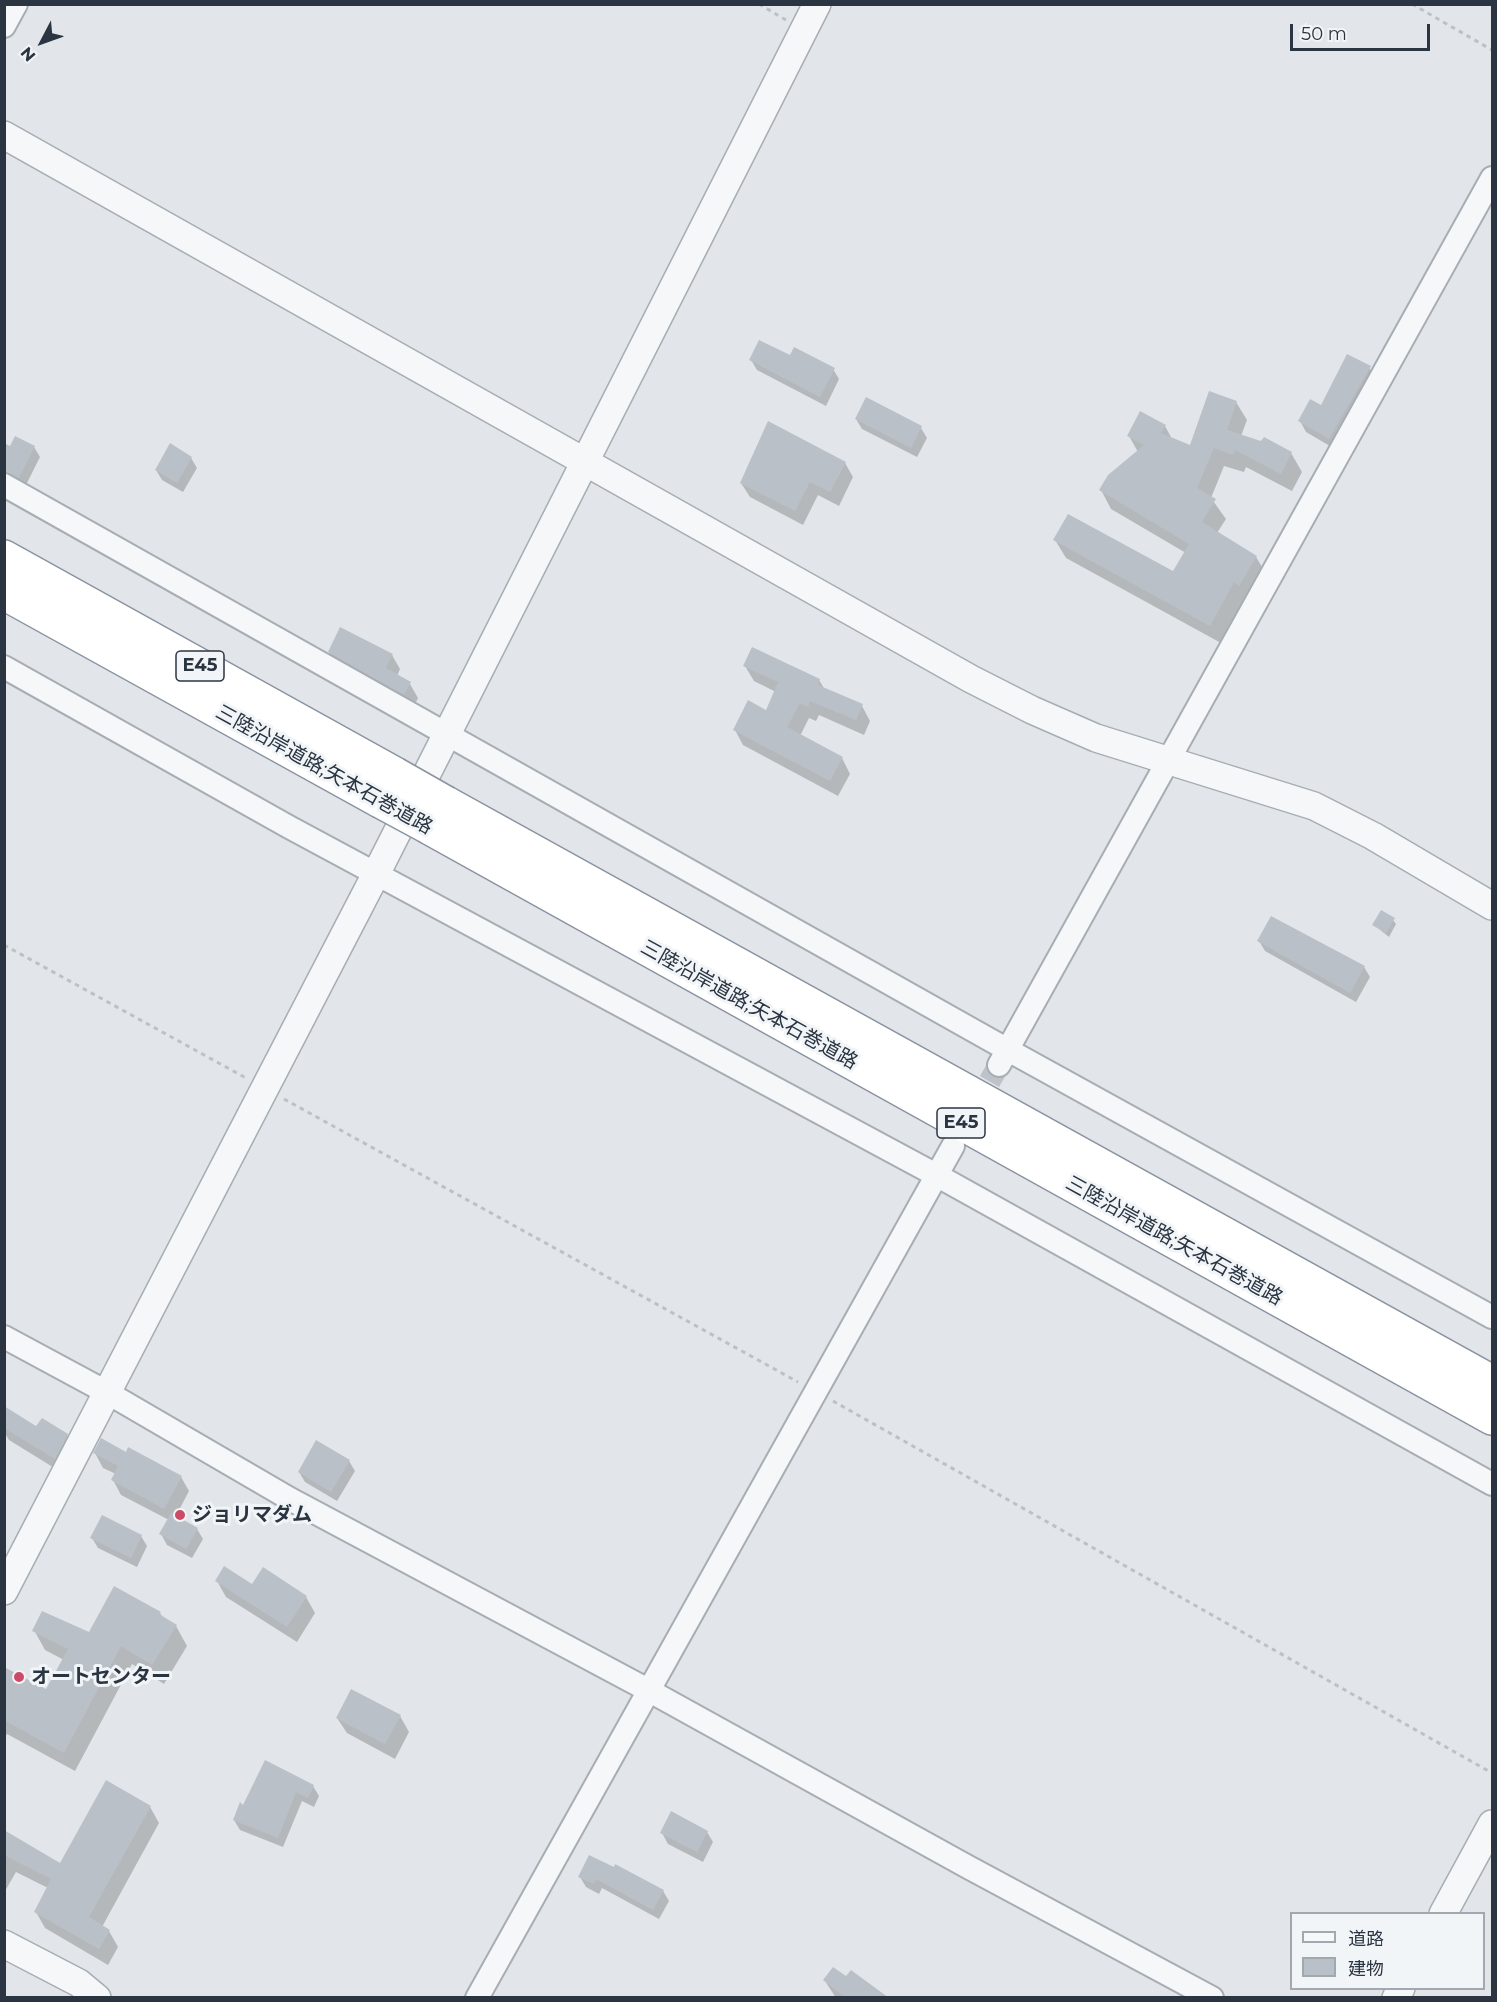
<!DOCTYPE html>
<html>
<head>
<meta charset="utf-8">
<style>
  body { margin:0 }
  #map { position:relative; width:1497px; height:2002px; overflow:hidden; background:#e2e6ea; font-family:Montserrat,"Noto Sans JP",sans-serif }
  canvas { display:block }
  .frame { position:absolute; inset:0; border:6px solid #2b3542; pointer-events:none }
  .legend { position:absolute; left:1290px; top:1912px; width:195px; height:78px; box-sizing:border-box; background:#f2f5f8; border:2px solid #a2a8af; margin:0; padding:8px 10px; list-style:none; font-size:18px; color:#2b3542 }
  .legend li { display:flex; align-items:center; gap:12px; height:30px }
  .legend b { width:30px; border:2px solid #a2a8af }
  .north { position:absolute; left:12px; top:12px; width:60px; height:60px; -webkit-text-stroke:4px #f2f5f8; paint-order:stroke; rotate:229deg; font-size:16px; font-weight:700; line-height:24px; text-align:center; color:#2b3542 }
  .north::after { content:''; display:block; margin:auto; width:21px; height:27px; background:#2b3542; clip-path:polygon(50% 0,100% 100%,50% 72%,0 100%) }
  .scale { position:absolute; left:1290px; top:24px; width:140px; height:27px; box-sizing:border-box; border:3px solid #2b3542; border-top:0; padding-left:8px; font-size:18px; line-height:21px; white-space:nowrap; color:#2b3542; -webkit-text-stroke:4px #f2f5f8; paint-order:stroke }
</style>
</head>
<body>
<div id="map">
<canvas width="1497" height="2002"></canvas>
<div class="frame"></div>
<ul class="legend">
<li><b style="height:8px;background:#f5f7f9"></b>道路</li>
<li><b style="height:16px;background:#bac0c7"></b>建物</li>
</ul>
<div class="north">N</div>
<div class="scale">50 m</div>
</div>
<script>
const ctx = document.querySelector('canvas').getContext('2d');
ctx.lineJoin = 'round';
function fill(path, color) {
  ctx.fillStyle = color;
  ctx.fill(path, 'evenodd');
}
function poly(rows) {
  const path = new Path2D();
  for (const r of rows) {
    path.moveTo(r[0], r[1]);
    for (let i = 2; i < r.length; i += 2) path.lineTo(r[i], r[i + 1]);
  }
  return path;
}
function trace(path, color, width, dash) {
  ctx.strokeStyle = color;
  ctx.lineWidth = width;
  ctx.lineCap = dash ? 'butt' : 'round';
  ctx.setLineDash(dash || []);
  ctx.stroke(path);
}
function drawText(font, color, halo, rows, align = 'center') {
  ctx.font = font + ' Montserrat,"Noto Sans JP",sans-serif';
  ctx.lineWidth = 6;
  ctx.setLineDash([]);
  ctx.textBaseline = 'middle';
  ctx.strokeStyle = halo;
  ctx.fillStyle = color;
  for (const [text, x, y, turn = 0] of rows) {
    ctx.save();
    ctx.translate(x, y);
    ctx.rotate((+turn || 0) * Math.PI / 180);
    ctx.textAlign = isNaN(turn) ? turn : align;
    if (halo) ctx.strokeText(text, 0, 0);
    ctx.fillText(text, 0, 0);
    ctx.restore();
  }
}
const shadow = poly([
  [751,360,833,369,839,379,826,406,757,370],
  [1369,367,1375,377,1335,449,1306,432,1300,421,1322,407],
  [1236,402,1247,420,1241,436,1291,453,1302,472,1292,491,1246,467,1244,472,1224,466,1211,498,1226,519,1217,533,1256,557,1267,575,1250,603,1244,600,1221,643,1066,558,1055,540,1173,573,1186,553,1111,509,1101,490,1138,452,1129,436,1165,426,1172,439,1191,447],
  [856,419,921,428,927,438,917,457,862,429],
  [4,445,11,448,34,447,40,457,25,487,4,478],
  [191,458,197,468,183,492,162,480,156,470],
  [845,463,853,477,839,506,818,495,803,525,750,497,741,483],
  [329,652,392,655,400,669,397,676,410,684,418,698,413,708,337,666],
  [745,666,819,680,825,690,862,706,870,721,864,735,819,715,816,721,809,718,800,736,842,758,850,774,838,796,743,745,735,730,767,712,776,692,754,681],
  [1393,920,1396,924,1389,937,1374,925],
  [1259,941,1364,967,1370,977,1356,1002,1265,951],
  [4,1418,67,1435,76,1451,64,1474,9,1440,4,1432],
  [95,1453,181,1477,189,1491,175,1518,197,1529,203,1539,192,1558,167,1545,161,1534,169,1520,121,1495,113,1480,116,1474,103,1468],
  [349,1461,355,1471,337,1501,305,1482,299,1472],
  [141,1536,147,1546,137,1567,98,1548,92,1538],
  [217,1581,306,1597,315,1613,297,1642,226,1597],
  [160,1613,163,1618,176,1626,187,1646,164,1684,132,1664,75,1771,7,1734,4,1739,4,1669,47,1691,64,1660,45,1650,34,1630,90,1634],
  [400,1716,409,1732,395,1759,347,1733,337,1718],
  [313,1786,319,1796,314,1807,302,1801,283,1847,240,1830,234,1820,244,1807],
  [150,1807,159,1823,102,1927,109,1931,118,1947,108,1965,45,1928,36,1912,48,1888,16,1872,4,1893,4,1832,61,1865],
  [707,1832,713,1842,703,1862,668,1844,662,1833],
  [590,1857,663,1891,669,1901,659,1919,602,1888,599,1894,586,1887,580,1877],
  [825,1981,886,1998,836,1998]
]);
const building = poly([
  [759,340,790,355,794,347,835,368,820,397,749,360],
  [1347,354,1371,366,1329,439,1298,421,1310,399,1321,405],
  [1209,391,1237,401,1227,430,1261,441,1264,437,1292,452,1281,474,1235,450,1233,455,1214,448,1197,488,1216,499,1202,522,1257,556,1239,586,1234,582,1210,626,1053,540,1068,514,1173,571,1189,544,1099,490,1108,475,1144,445,1127,436,1140,411,1166,425,1161,433,1190,445],
  [866,397,922,426,911,448,855,419],
  [768,421,846,462,830,492,810,482,795,511,740,483],
  [15,436,35,446,19,478,4,472,4,443,10,446],
  [170,443,192,457,177,483,155,470],
  [340,627,393,654,386,668,411,682,404,695,328,652],
  [752,647,820,679,818,685,863,704,856,720,810,701,808,707,800,703,787,727,843,757,830,781,733,730,748,700,766,710,778,682,743,666],
  [1381,910,1395,918,1386,933,1372,925],
  [1271,916,1365,966,1350,993,1257,941],
  [4,1406,36,1426,42,1418,68,1434,55,1459,4,1428],
  [101,1438,126,1452,128,1447,182,1476,164,1509,111,1480,118,1466,93,1453],
  [316,1440,350,1460,331,1492,298,1472],
  [171,1513,198,1528,186,1549,159,1534],
  [102,1515,142,1535,131,1558,90,1538],
  [224,1566,252,1584,263,1567,307,1596,287,1627,215,1581],
  [114,1586,161,1612,159,1614,177,1625,152,1665,121,1646,64,1753,4,1720,4,1667,46,1689,68,1649,32,1631,42,1611,89,1632],
  [351,1689,401,1715,385,1744,336,1718],
  [265,1760,314,1785,308,1798,296,1792,278,1838,233,1820,240,1802,243,1805],
  [106,1780,151,1806,89,1917,110,1930,99,1949,34,1912,51,1879,4,1855,4,1830,60,1863],
  [671,1811,708,1831,697,1852,660,1833],
  [589,1855,614,1867,615,1864,664,1890,653,1910,596,1879,594,1884,578,1877],
  [833,1967,846,1976,851,1970,889,1998,846,1998,823,1980]
]);
const minorTunnel = poly([
  [973,1110,999,1065]
]);
const path = poly([
  [759,4,786,20],
  [1412,4,1492,50],
  [4,945,246,1078],
  [284,1099,798,1382],
  [833,1401,1492,1773]
]);
const minor = poly([
  [4,26,16,4],
  [4,485,1008,1050,1492,1317],
  [4,667,289,827,938,1176,1492,1484],
  [999,1065,1492,178],
  [4,1337,108,1393,290,1499,648,1690,968,1867,1212,1998],
  [477,1998,953,1146]
]);
const tertiary = poly([
  [4,135,971,679,1032,710,1096,738,1314,806,1373,836,1492,906],
  [4,1591,377,872,817,4],
  [1443,1914,1492,1824],
  [4,1944,79,1983,97,1998],
  [1396,1998,1401,1988]
]);
const motorway = poly([
  [4,557,395,774],
  [4,593,380,801],
  [446,803,1492,1382],
  [430,828,1492,1418]
]);
const motorwayBridge = poly([
  [395,774,446,803],
  [380,801,430,828]
]);
const markers = [
  [180,1515,6,"#cb4b67"],
  [19,1677,6,"#cb4b67"]
];
const shields = [
  [200,666,48],
  [961,1123,48]
];
const shieldNames = [
  ["E45",200,666],
  ["E45",961,1123]
];
const streetNames = [
  ["三陸沿岸道路;矢本石巻道路",324,770,29],
  ["三陸沿岸道路;矢本石巻道路",749,1005,29],
  ["三陸沿岸道路;矢本石巻道路",1174,1241,29]
];
const poiNames = [
  ["ジョリマダム",192,1515],
  ["オートセンター",31,1677]
];
fill(shadow, '#0003');
fill(building, '#bac0c7');
trace(minorTunnel, '#bdc3c8', 22, [22, 11]);
trace(minor, '#a7adb4', 26);
trace(tertiary, '#a7adb4', 30);
trace(motorway, '#8a94a1', 36);
trace(path, '#bcc1c6', 3, [4.5, 4.5]);
trace(minor, '#f5f7f9', 22);
trace(tertiary, '#f5f7f9', 27);
trace(motorway, '#fff', 33);
trace(motorwayBridge, '#8a94a1', 36, []);
trace(motorwayBridge, '#fff', 33);
for (const [x, y, r, color] of markers) {
  const dot = new Path2D();
  dot.arc(x, y, r, 0, 2 * Math.PI);
  ctx.fillStyle = color;
  ctx.fill(dot);
  trace(dot, '#f2f5f8', 2);
}
for (const [x, y, w] of shields) {
  const box = new Path2D();
  box.roundRect(x - w / 2, y - 15, w, 30, 4.5);
  ctx.fillStyle = '#f2f5f8';
  ctx.fill(box);
  trace(box, '#2b3542', 1.5);
}
drawText('bold 18px', '#2b3542', null, shieldNames);
drawText('20px', '#2b3542', '#f2f5f8', streetNames);
drawText('bold 20px', '#2b3542', '#f2f5f8', poiNames, 'left');
</script>
</body>
</html>
